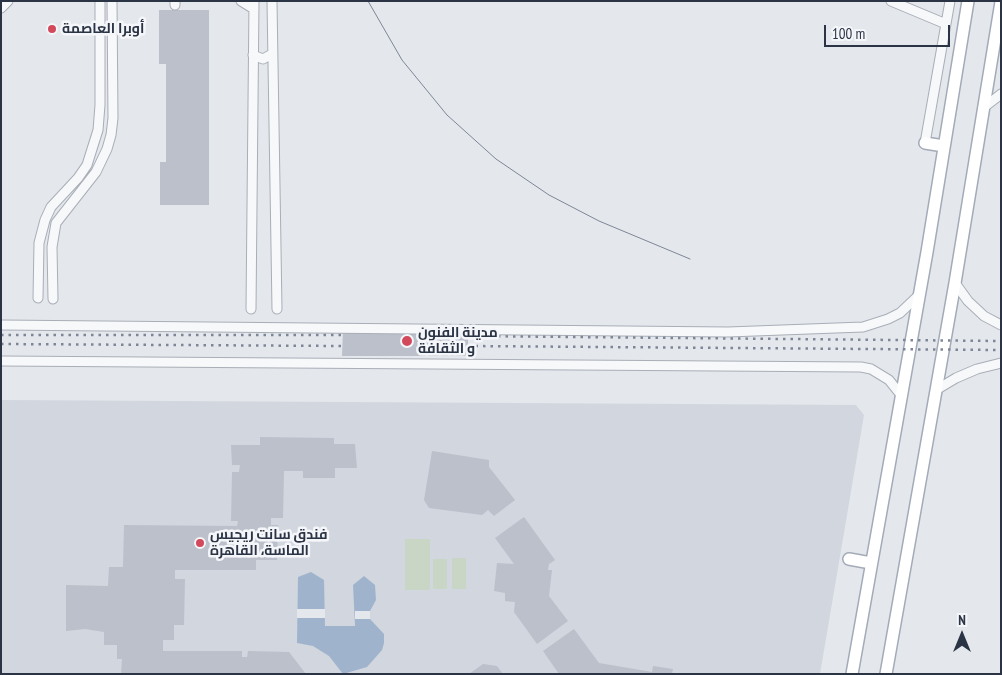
<!DOCTYPE html>
<html>
<head>
<meta charset="utf-8">
<style>
  body { margin:0 }
  #map { position:relative; width:1002px; height:675px; overflow:hidden; background:#e4e7ec; font-family:"PT Sans Narrow",sans-serif }
  canvas { display:block }
  .frame { position:absolute; inset:0; border:2px solid #2b3445; pointer-events:none }
  .north { position:absolute; left:937px; top:610px; width:50px; height:50px; -webkit-text-stroke:4px #f4f6f9; paint-order:stroke; rotate:0deg; font-size:14px; font-weight:700; line-height:20px; text-align:center; color:#2b3445 }
  .north::after { content:''; display:block; margin:auto; width:18px; height:22px; background:#2b3445; clip-path:polygon(50% 0,100% 100%,50% 72%,0 100%) }
  .scale { position:absolute; left:824px; top:25px; width:126px; height:22px; box-sizing:border-box; border:2px solid #2b3445; border-top:0; padding-left:6px; font-size:15px; line-height:18px; white-space:nowrap; color:#2b3445; -webkit-text-stroke:4px #f4f6f9; paint-order:stroke }
</style>
</head>
<body>
<div id="map">
<canvas width="1002" height="675"></canvas>
<div class="frame"></div>
<div class="north">N</div>
<div class="scale">100 m</div>
</div>
<script>
const ctx = document.querySelector('canvas').getContext('2d');
ctx.lineJoin = 'round';
function fill(path, color) {
  ctx.fillStyle = color;
  ctx.fill(path, 'evenodd');
}
function poly(rows) {
  const path = new Path2D();
  for (const r of rows) {
    path.moveTo(r[0], r[1]);
    for (let i = 2; i < r.length; i += 2) path.lineTo(r[i], r[i + 1]);
  }
  return path;
}
function trace(path, color, width, dash) {
  ctx.strokeStyle = color;
  ctx.lineWidth = width;
  ctx.lineCap = dash ? 'butt' : 'round';
  ctx.setLineDash(dash || []);
  ctx.stroke(path);
}
function drawText(font, color, halo, rows, align = 'center') {
  ctx.font = font + ' "PT Sans Narrow",Cairo,sans-serif';
  ctx.lineWidth = 5;
  ctx.setLineDash([]);
  ctx.textBaseline = 'middle';
  ctx.strokeStyle = halo;
  ctx.fillStyle = color;
  for (const [text, x, y, turn = 0] of rows) {
    ctx.save();
    ctx.translate(x, y);
    ctx.rotate((+turn || 0) * Math.PI / 180);
    ctx.textAlign = isNaN(turn) ? turn : align;
    if (halo) ctx.strokeText(text, 0, 0);
    ctx.fillText(text, 0, 0);
    ctx.restore();
  }
}
const built = poly([
  [1,400,856,405,864,415,820,674,1,674]
]);
const green = poly([
  [405,539,430,539,430,590,405,590],
  [452,558,466,558,466,589,452,589],
  [433,559,447,559,447,589,433,589]
]);
const water = poly([
  [311,572,324,580,325,626,355,626,353,585,364,576,375,585,376,600,370,611,370,619,384,634,384,643,382,650,367,667,343,674,329,656,313,646,297,643,298,577]
]);
const pier = poly([
  [297,609,325,609,325,618,297,618],
  [355,611,370,611,370,619,355,619]
]);
const building = poly([
  [159,10,209,10,209,205,160,205,160,162,166,162,166,64,159,64],
  [343,331,468,331,468,356,342,356],
  [260,437,334,438,334,444,355,444,357,468,335,468,335,478,303,478,303,471,284,471,283,518,271,518,271,525,278,525,277,560,256,560,256,570,175,570,175,579,185,579,184,625,174,625,174,640,163,640,163,651,242,651,242,657,247,657,248,651,289,652,306,674,121,674,122,659,117,659,117,645,104,645,104,632,85,629,66,631,66,585,108,586,109,567,123,567,124,525,237,526,238,521,231,521,232,472,239,472,240,465,232,465,231,445,260,445],
  [432,451,489,460,489,467,515,500,494,516,488,510,482,515,429,508,424,500],
  [524,517,555,560,549,564,548,570,552,570,549,596,568,621,537,644,514,612,515,602,505,601,505,593,494,591,497,563,514,564,495,538],
  [574,629,599,663,652,672,653,666,673,669,672,674,559,674,543,651],
  [483,664,497,666,503,674,469,674]
]);
const minor = poly([
  [241,1,254,9],
  [272,1,277,309],
  [891,1,946,24],
  [175,5,175,1],
  [1,8,8,1],
  [253,55,263,59,272,54],
  [983,108,1001,94],
  [925,143,950,1],
  [955,283,968,301,984,316,1001,325],
  [38,298,39,243,45,220,51,207,78,178,87,165,98,130,100,105,100,1],
  [53,299,52,247,56,223,96,172,107,149,111,135,113,118,112,1],
  [251,309,254,1],
  [1,325,728,332,863,327,888,319,900,313,919,295],
  [1,361,861,367,871,369,889,380,901,395],
  [936,390,956,378,977,369,1001,363]
]);
const major = poly([
  [925,143,944,146],
  [849,559,871,563],
  [852,674,927,252,968,1],
  [886,674,955,283,1001,2]
]);
const tram = poly([
  [368,1,402,60,447,115,496,159,549,195,599,221,690,259]
]);
const rail = poly([
  [1,335,343,335],
  [468,336,1001,341],
  [1,344,342,346],
  [468,346,1001,350]
]);
const markers = [
  [52,29,5,"#d1495b"],
  [407,341,6,"#d1495b"],
  [200,543,5,"#d1495b"]
];
const poiNames = [
  ["أوبرا العاصمة",62,29],
  ["مدينة الفنون",418,333],
  ["و الثقافة",418,349],
  ["فندق سانت ريجيس",210,535],
  ["الماسة، القاهرة",210,551]
];
fill(built, '#d2d6de');
fill(green, '#c9d6c5');
fill(water, '#9fb4cc');
fill(pier, '#e4e7ec');
fill(building, '#bbc0ca');
trace(minor, '#a9aeb7', 11);
trace(major, '#a3abb8', 14);
trace(minor, '#f7f8fa', 9);
trace(major, '#fff', 11);
trace(tram, '#7d8696', 1);
trace(rail, '#7d8696', 2.5, [2.5, 5]);
for (const [x, y, r, color] of markers) {
  const dot = new Path2D();
  dot.arc(x, y, r, 0, 2 * Math.PI);
  ctx.fillStyle = color;
  ctx.fill(dot);
  trace(dot, '#f4f6f9', 2);
}
drawText('bold 14px', '#2b3445', '#f4f6f9', poiNames, 'left');
</script>
</body>
</html>
